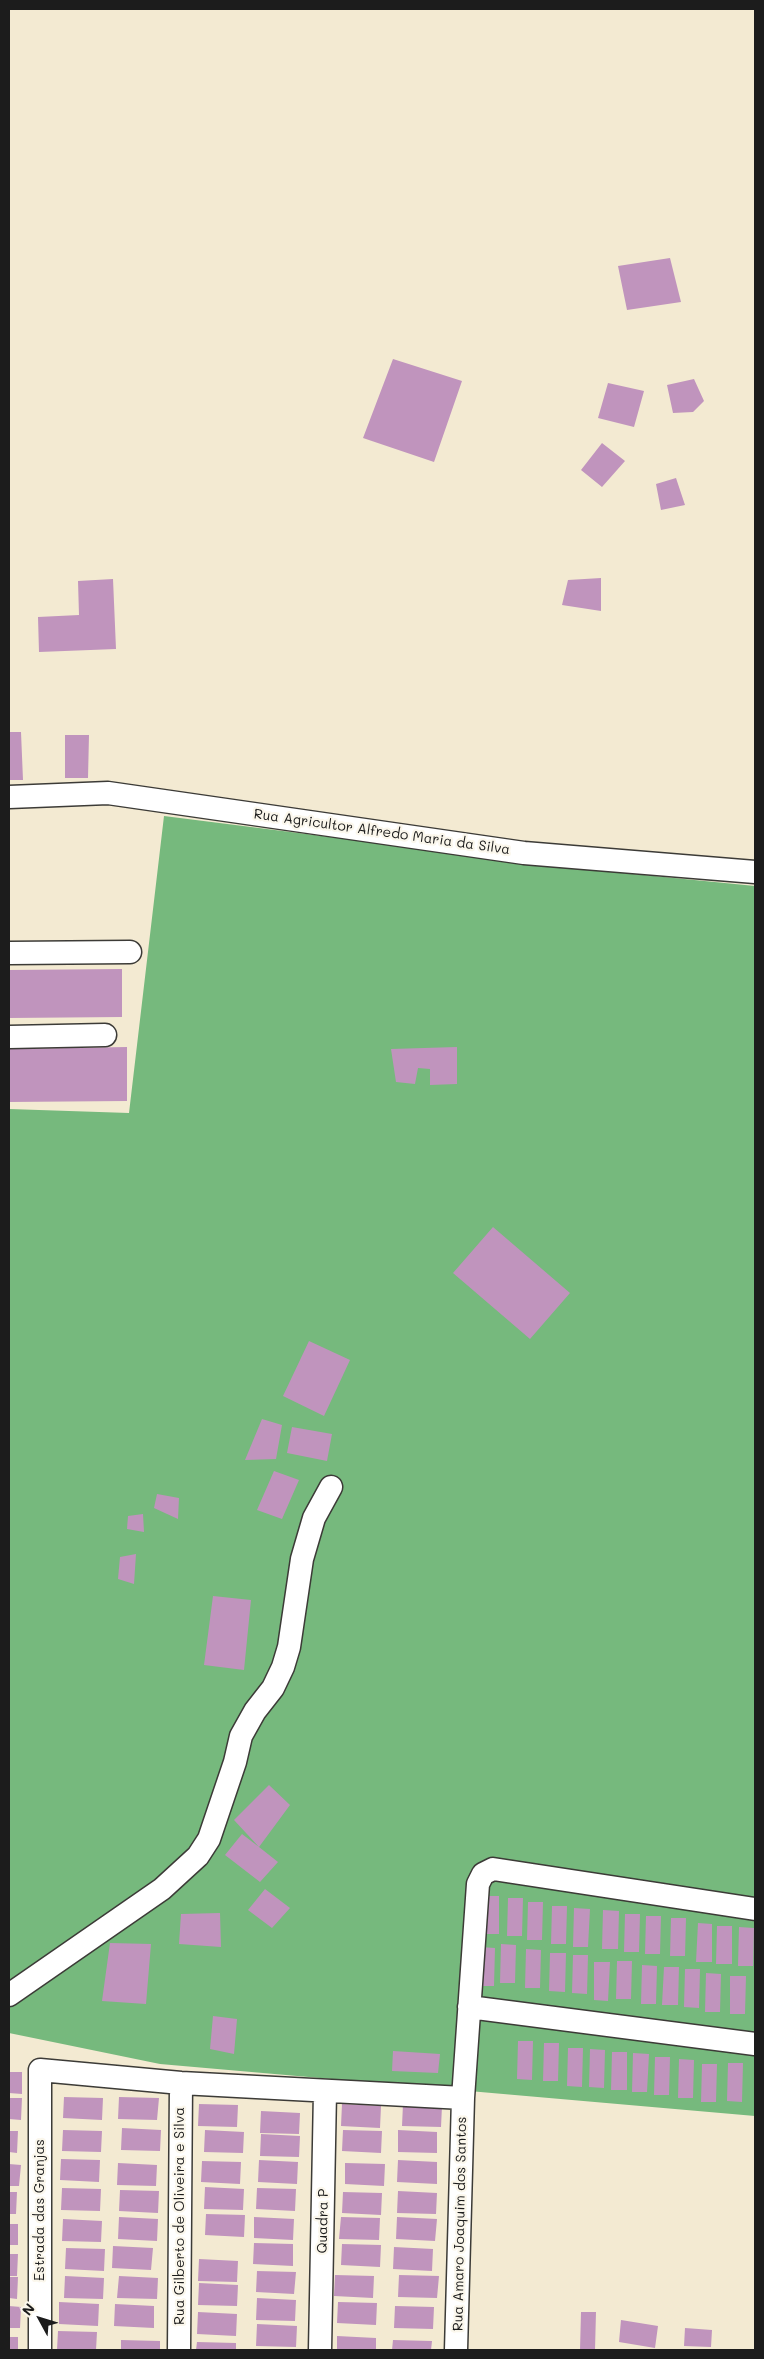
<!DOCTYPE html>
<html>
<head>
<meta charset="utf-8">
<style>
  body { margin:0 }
  #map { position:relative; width:764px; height:2359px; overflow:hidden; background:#f3ead2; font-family:Mali,sans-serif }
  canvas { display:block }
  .frame { position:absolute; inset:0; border:10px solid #1c1c1c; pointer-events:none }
  .north { position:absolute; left:15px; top:2294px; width:50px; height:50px; -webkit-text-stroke:4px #fbf7ec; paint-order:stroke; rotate:309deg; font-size:14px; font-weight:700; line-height:20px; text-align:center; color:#1c1c1c }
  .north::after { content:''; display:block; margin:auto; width:18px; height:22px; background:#1c1c1c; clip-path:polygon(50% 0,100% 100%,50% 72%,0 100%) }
</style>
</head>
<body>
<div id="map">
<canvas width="764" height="2359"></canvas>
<div class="frame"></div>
<div class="north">N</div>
</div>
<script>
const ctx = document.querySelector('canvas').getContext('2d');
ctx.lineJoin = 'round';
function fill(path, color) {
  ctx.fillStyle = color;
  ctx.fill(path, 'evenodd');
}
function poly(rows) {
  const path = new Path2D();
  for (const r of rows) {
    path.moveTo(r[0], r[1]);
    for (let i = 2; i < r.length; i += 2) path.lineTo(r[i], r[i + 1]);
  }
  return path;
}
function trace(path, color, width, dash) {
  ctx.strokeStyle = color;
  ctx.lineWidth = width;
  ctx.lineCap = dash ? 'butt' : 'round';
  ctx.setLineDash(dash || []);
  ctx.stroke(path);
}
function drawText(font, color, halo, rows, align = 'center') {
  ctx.font = font + ' Mali,sans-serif';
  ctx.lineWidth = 4.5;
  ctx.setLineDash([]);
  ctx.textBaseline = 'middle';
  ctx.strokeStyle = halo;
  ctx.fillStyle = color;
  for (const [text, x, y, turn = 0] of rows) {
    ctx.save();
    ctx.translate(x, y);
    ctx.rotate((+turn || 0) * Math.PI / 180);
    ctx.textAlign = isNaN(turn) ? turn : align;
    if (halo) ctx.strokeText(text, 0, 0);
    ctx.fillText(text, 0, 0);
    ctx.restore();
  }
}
const forest = poly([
  [164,816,583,869,755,886,755,2116,160,2064,9,2033,9,1109,129,1113]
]);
const building = poly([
  [670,258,681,302,627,310,618,266],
  [393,359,462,381,434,462,363,438],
  [694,379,704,401,693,412,673,413,667,385],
  [608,383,644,391,634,427,598,418],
  [602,443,625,461,602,487,581,470],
  [676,478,685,505,661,510,656,484],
  [601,578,601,611,562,605,568,580],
  [113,579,116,649,39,652,38,617,79,615,78,581],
  [9,732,21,732,23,780,9,780],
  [65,735,89,735,88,778,65,778],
  [122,969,122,1017,9,1018,9,970],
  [127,1047,127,1101,9,1102,9,1049],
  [457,1047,457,1084,430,1085,430,1069,418,1068,415,1084,396,1082,391,1049],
  [493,1227,570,1293,530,1339,453,1273],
  [309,1341,350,1360,324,1416,283,1396],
  [262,1419,282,1425,276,1459,245,1460],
  [292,1427,332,1434,327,1461,287,1453],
  [274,1471,299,1480,282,1519,257,1510],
  [157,1494,179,1498,178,1519,154,1508],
  [143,1514,144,1532,127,1529,128,1516],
  [136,1554,134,1584,118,1579,120,1557],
  [213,1596,251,1600,244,1670,204,1665],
  [269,1785,290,1805,259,1847,278,1862,260,1882,225,1855,242,1834,259,1847,234,1820],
  [265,1889,290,1908,272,1928,248,1910],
  [484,1896,499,1896,499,1934,483,1934],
  [508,1898,523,1898,522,1936,507,1936],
  [528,1902,543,1902,542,1940,527,1940],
  [552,1906,567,1906,566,1944,551,1944],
  [574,1908,590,1909,588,1947,573,1947],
  [603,1910,619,1911,618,1949,602,1949],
  [220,1913,221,1947,179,1944,181,1914],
  [625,1914,640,1914,639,1952,624,1952],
  [646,1916,661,1916,660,1954,645,1954],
  [671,1918,686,1918,685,1956,670,1956],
  [698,1923,712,1924,712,1962,696,1962],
  [717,1926,732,1926,732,1964,716,1964],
  [739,1927,754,1928,753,1966,738,1966],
  [110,1943,151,1944,146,2004,102,2001],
  [501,1944,516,1945,515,1983,500,1983],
  [480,1947,495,1948,494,1986,479,1986],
  [526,1949,541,1950,540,1988,525,1988],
  [550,1953,566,1953,565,1992,549,1991],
  [573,1955,588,1955,587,1994,572,1993],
  [617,1961,632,1961,631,1999,616,1999],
  [594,1962,610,1962,608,2001,594,2000],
  [642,1965,657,1966,656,2004,641,2004],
  [664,1967,679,1967,678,2005,662,2005],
  [685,1969,700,1969,699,2008,684,2007],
  [706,1973,721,1974,720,2012,705,2012],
  [730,1976,746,1976,745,2014,730,2014],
  [213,2016,237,2019,234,2054,210,2049],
  [518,2041,533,2041,532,2080,517,2079],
  [544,2043,559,2043,558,2081,543,2081],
  [568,2048,583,2048,582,2087,567,2086],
  [590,2049,605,2050,604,2088,589,2087],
  [393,2051,440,2054,438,2073,392,2071],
  [612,2052,627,2052,627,2090,611,2090],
  [633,2053,649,2054,647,2092,632,2092],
  [655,2057,670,2057,669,2095,654,2095],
  [679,2059,694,2060,693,2098,678,2098],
  [728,2063,743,2063,742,2102,727,2101],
  [702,2064,717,2064,716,2102,701,2102],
  [9,2072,22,2072,22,2094,9,2093],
  [64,2097,103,2098,102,2120,63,2118],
  [119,2097,159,2098,157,2120,118,2119],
  [9,2098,22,2098,21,2120,9,2119],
  [199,2104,238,2105,237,2127,198,2126],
  [342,2104,381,2106,380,2128,341,2126],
  [403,2104,442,2106,441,2127,402,2126],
  [261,2111,300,2113,299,2134,260,2133],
  [122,2128,161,2130,160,2151,121,2150],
  [63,2130,102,2131,101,2152,62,2151],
  [205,2130,244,2132,243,2153,204,2152],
  [343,2130,382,2131,381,2153,342,2151],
  [398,2130,437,2132,437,2153,398,2152],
  [9,2131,18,2131,17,2153,9,2152],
  [261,2134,300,2136,299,2157,260,2156],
  [61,2159,100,2160,99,2182,60,2180],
  [259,2160,298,2162,297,2184,258,2182],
  [398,2160,437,2162,437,2184,397,2182],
  [202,2161,241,2162,240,2184,201,2182],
  [118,2163,157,2165,156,2186,117,2185],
  [345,2163,385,2164,384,2186,345,2184],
  [9,2164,21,2165,19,2186,9,2186],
  [205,2187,244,2189,243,2210,204,2209],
  [62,2188,101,2189,100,2211,61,2210],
  [257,2188,296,2189,295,2211,256,2209],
  [120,2190,159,2191,158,2213,119,2211],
  [398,2191,437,2193,436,2214,397,2213],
  [9,2192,17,2192,16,2214,9,2214],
  [343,2192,382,2193,381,2215,342,2213],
  [206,2214,245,2215,244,2237,205,2235],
  [119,2217,158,2219,157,2241,118,2239],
  [254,2217,294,2219,293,2240,254,2238],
  [341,2217,380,2218,379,2240,339,2239],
  [397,2217,437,2219,435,2241,396,2239],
  [63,2219,102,2221,101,2242,62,2241],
  [9,2224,18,2224,18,2245,9,2245],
  [254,2243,293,2244,293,2266,253,2264],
  [342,2244,381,2245,380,2267,341,2265],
  [113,2246,153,2248,151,2270,112,2268],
  [394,2247,433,2249,432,2271,393,2269],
  [66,2248,105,2249,104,2271,65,2269],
  [9,2254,18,2254,17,2276,9,2276],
  [199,2259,238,2261,237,2282,198,2281],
  [257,2271,296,2272,294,2294,256,2292],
  [335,2275,374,2276,373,2298,334,2296],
  [399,2275,439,2276,437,2298,398,2297],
  [65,2276,104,2278,103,2299,64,2298],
  [119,2276,158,2278,157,2299,117,2298],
  [9,2277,18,2277,17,2299,9,2298],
  [199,2283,238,2285,237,2306,198,2305],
  [257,2298,296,2300,295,2321,256,2320],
  [59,2302,99,2304,98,2326,59,2324],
  [338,2302,377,2303,376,2325,337,2323],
  [115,2304,154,2306,154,2328,114,2326],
  [9,2306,21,2307,20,2328,9,2328],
  [395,2306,434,2307,433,2329,394,2328],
  [198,2312,237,2314,236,2336,197,2334],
  [581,2312,596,2312,595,2350,580,2350],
  [621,2320,658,2326,655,2348,619,2342],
  [257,2324,297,2326,296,2347,256,2346],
  [685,2328,712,2330,711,2347,684,2346],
  [58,2331,97,2332,96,2350,57,2350],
  [337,2336,376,2338,376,2350,337,2350],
  [9,2337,18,2337,18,2350,9,2350],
  [121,2340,160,2341,160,2350,121,2350],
  [393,2340,432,2341,431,2350,392,2350],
  [197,2342,236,2343,236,2350,196,2350]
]);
const street = poly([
  [9,797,108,793,524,853,755,872],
  [9,953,130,952],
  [9,1037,105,1035],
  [9,1995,162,1889,198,1856,209,1839,235,1762,241,1736,255,1711,273,1688,283,1667,289,1647,302,1559,314,1518,331,1487],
  [469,2007,755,2044],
  [40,2350,40,2070,181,2083,463,2098],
  [179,2350,181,2083],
  [320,2350,325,2092],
  [456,2350,463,2098,478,1884,483,1874,493,1869,755,1909]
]);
const streetNames = [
  ["Rua Agricultor Alfredo Maria da Silva",382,832,8],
  ["Estrada das Granjas",40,2210,-90],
  ["Rua Gilberto de Oliveira e Silva",180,2216,-90],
  ["Quadra P",323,2221,-89],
  ["Rua Amaro Joaquim dos Santos",460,2224,-89]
];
fill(forest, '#76b97d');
fill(building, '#c094bd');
trace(street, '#3c3b37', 25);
trace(street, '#fff', 22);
drawText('14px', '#1c1c1c', '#fbf7ec', streetNames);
</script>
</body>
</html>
